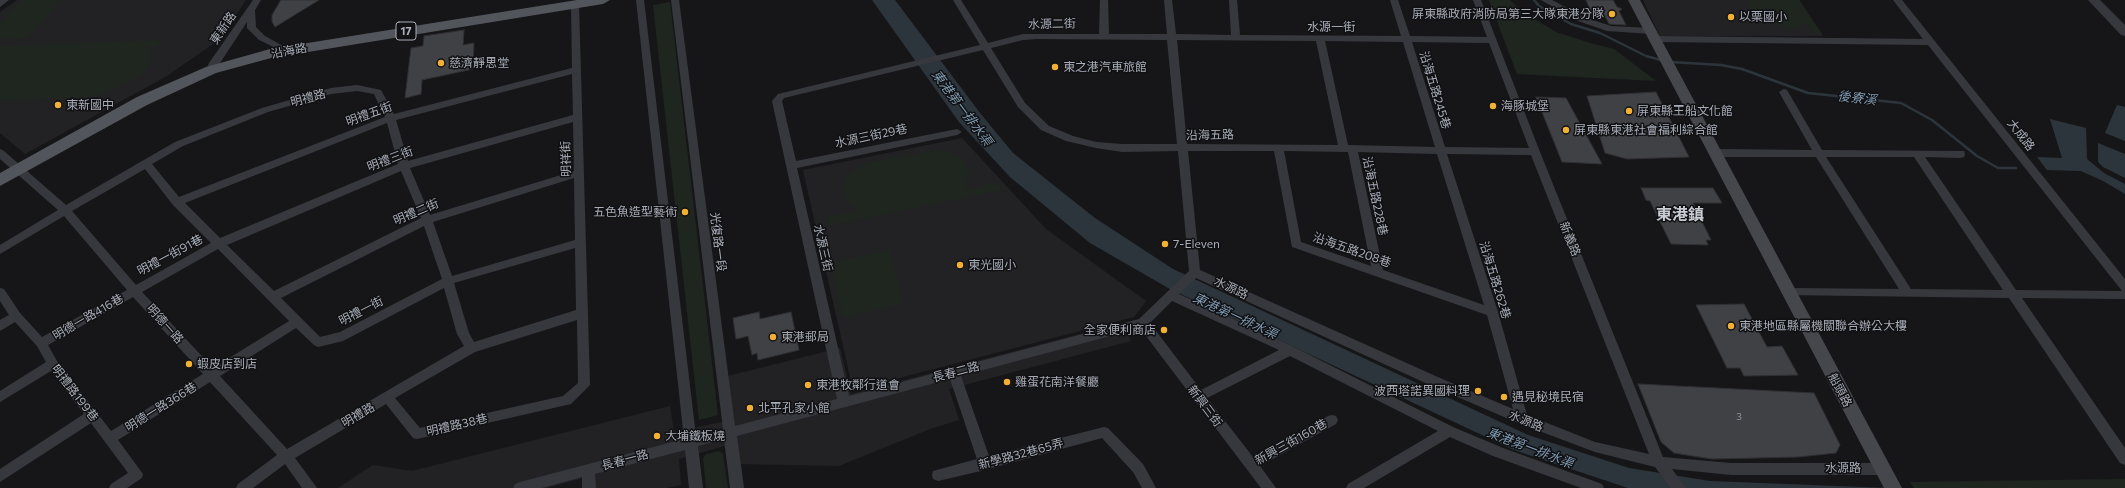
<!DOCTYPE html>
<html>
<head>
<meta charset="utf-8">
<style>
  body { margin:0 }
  canvas { display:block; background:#161618 }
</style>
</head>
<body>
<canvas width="2125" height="488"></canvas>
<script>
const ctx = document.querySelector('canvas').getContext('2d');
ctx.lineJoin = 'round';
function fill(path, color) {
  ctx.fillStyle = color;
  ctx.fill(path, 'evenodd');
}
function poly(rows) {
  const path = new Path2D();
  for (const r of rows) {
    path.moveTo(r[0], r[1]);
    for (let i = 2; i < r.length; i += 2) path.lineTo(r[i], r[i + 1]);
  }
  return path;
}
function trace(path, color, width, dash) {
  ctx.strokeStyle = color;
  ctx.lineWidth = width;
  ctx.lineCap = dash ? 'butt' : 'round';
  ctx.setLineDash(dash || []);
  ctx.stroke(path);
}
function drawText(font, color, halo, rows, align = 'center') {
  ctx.font = font + ' Commissioner,"Noto Sans TC",sans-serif';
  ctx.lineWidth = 3;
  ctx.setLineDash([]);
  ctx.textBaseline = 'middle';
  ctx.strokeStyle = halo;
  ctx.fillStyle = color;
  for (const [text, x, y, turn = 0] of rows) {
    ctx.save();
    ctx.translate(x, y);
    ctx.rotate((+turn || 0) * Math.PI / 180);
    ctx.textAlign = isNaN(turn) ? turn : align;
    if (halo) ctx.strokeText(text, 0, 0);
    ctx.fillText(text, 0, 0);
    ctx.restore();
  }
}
const built = poly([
  [17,0,246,0,220,39,167,76,25,154,0,133,0,12],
  [1643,0,1799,0,1823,36,1660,36],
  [962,138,1046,229,1146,301,1134,317,853,390,803,170],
  [1122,323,1131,341,949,389,959,420,930,429,839,466,740,464,735,443,679,459,681,485,667,488,584,488,583,478,547,488,338,488,373,465,412,471,670,406,674,432,731,420,724,377,840,348,851,394]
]);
const green = poly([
  [21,0,61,0,28,38,0,39,0,24],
  [1489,0,1510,0,1524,13,1556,32,1590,43,1614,49,1656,81,1517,74],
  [1746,0,1799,0,1822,34,1815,34,1807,23,1793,29,1768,23,1757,17],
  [670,2,718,415,699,420,653,5],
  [162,40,157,47,146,47,150,50,152,57,149,66,139,77,102,94,91,97,0,101,0,54,4,52,0,52,0,46],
  [938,150,950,153,959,157,966,164,969,173,964,189,999,182,1001,190,828,226,826,217,860,211,849,205,843,187,846,178,855,170,866,163],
  [890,250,903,304,843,318,831,262],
  [719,451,723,454,728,488,706,488,703,458,706,454],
  [2125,479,2125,488,1914,488,1910,482]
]);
const water = poly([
  [872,0,895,0,980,113,1013,153,1095,218,1173,269,1528,435,1629,468,1710,481,1889,488,1628,488,1514,450,1170,289,1090,243,1010,177,959,122],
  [2117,105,2125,107,2125,141,2105,133],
  [2050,119,2086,128,2087,159,2104,173,2125,184,2125,194,2103,181,2081,171,2047,170,2037,157,2062,158],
  [2098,143,2125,154,2125,178,2103,167,2098,162]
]);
const stream = poly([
  [1534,0,1539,6,1571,24,1600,33,1646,56,1661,60],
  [1671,62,1721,65,1742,69,1808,93,1901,103,1932,120,1977,156,1998,168,2016,168]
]);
const building = poly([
  [281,0,319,0,275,27,272,22,272,15,281,0],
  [1586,0,1613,0,1617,7,1622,9,1619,11,1626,25,1609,24,1604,14,1592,14,1586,0],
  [464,30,463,45,474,43,473,69,422,80,421,94,405,98,411,48,423,46,424,36,464,30],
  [1656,92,1689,157,1627,159,1605,153,1587,96,1656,92],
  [1536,97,1566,98,1602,164,1562,162,1536,97],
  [1641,188,1713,188,1722,203,1693,203,1711,240,1706,240,1708,245,1671,244,1650,201,1646,200,1641,188],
  [1744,304,1767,347,1782,346,1798,375,1744,376,1740,368,1727,368,1696,305,1744,304],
  [759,312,760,319,791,312,799,350,758,360,757,353,752,355,748,336,736,339,733,318,759,312],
  [1638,384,1814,393,1840,445,1836,453,1798,457,1712,459,1674,453,1661,442,1638,384]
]);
const minor = poly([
  [0,0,9,0,0,7,0,0],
  [253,0,261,0,255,10,256,27,265,36,283,46,278,49,259,40,247,28,247,22,214,72,208,72,206,70,209,63,253,0],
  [636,0,644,0,696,436,723,429,671,0,679,0,735,426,837,399,772,101,778,94,980,45,953,0,961,0,988,43,1023,34,1099,34,1100,0,1108,0,1109,34,1167,34,1164,0,1172,0,1176,34,1231,35,1229,0,1237,0,1240,35,1401,36,1390,0,1398,0,1410,36,1487,37,1473,0,1481,0,1540,152,1663,457,1731,463,1882,463,1887,465,1888,469,1887,473,1882,475,1731,475,1672,469,1686,488,1671,488,1655,467,1595,452,1518,423,1432,386,1196,278,1179,294,1294,347,1453,427,1503,448,1602,484,1604,488,1581,488,1493,456,1450,437,1364,488,1346,488,1348,484,1438,431,1290,356,1207,398,1253,457,1328,416,1332,415,1336,416,1338,420,1336,424,1260,466,1276,488,1261,488,1140,328,961,376,989,456,1104,427,1108,428,1143,464,1156,488,1142,488,1133,472,1102,438,985,470,938,481,933,479,932,475,933,471,977,459,950,379,737,436,744,488,730,488,724,439,698,446,703,488,689,488,685,450,595,474,596,488,582,488,582,477,542,488,513,488,515,484,520,482,684,439,636,0],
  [1037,39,1167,40,1177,144,1122,144,1096,142,1073,136,1049,126,1025,103,991,48,1023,40,1037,39],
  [1177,40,1316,41,1338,145,1187,144,1177,40],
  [1325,41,1403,42,1435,147,1348,145,1325,41],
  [1412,42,1489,43,1529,148,1445,147,1412,42],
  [983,50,1018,107,1041,130,1066,141,1096,148,1122,152,1178,151,1189,271,1139,319,849,396,797,168,957,135,962,132,957,129,796,161,782,101,784,98,983,50],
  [1188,151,1274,151,1292,247,1487,315,1513,409,1440,378,1200,270,1188,151],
  [1284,151,1348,152,1371,266,1301,242,1284,151],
  [1358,152,1437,154,1484,305,1383,270,1358,152],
  [1447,154,1531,155,1649,454,1595,442,1527,415,1498,312,1447,154],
  [1172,301,1279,350,1201,390,1150,323,1172,301],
  [1541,0,1552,0,1584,17,1611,26,1651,28,1656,31,1651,34,1607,31,1578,21,1541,0],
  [1893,0,1902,0,2125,279,2125,299,2022,298,2125,448,2125,465,2120,463,2009,298,1784,295,1782,292,1784,289,1788,288,1899,289,1816,157,1716,157,1711,153,1716,149,1812,150,1779,92,1784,89,1787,90,1822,150,1964,151,1965,154,1964,157,1960,158,1925,157,2016,290,2122,291,1928,45,1655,42,1650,39,1655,36,1923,39,1893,0],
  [1826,157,1914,157,2003,290,1911,289,1826,157],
  [575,1,579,4,590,385,571,404,417,439,413,438,386,404,295,458,317,488,302,488,285,464,253,488,236,488,238,484,277,455,210,382,118,440,143,474,142,478,127,488,109,488,111,484,128,473,91,423,0,482,0,469,84,414,51,371,0,402,0,391,46,362,37,346,15,322,0,331,0,320,9,315,0,301,0,288,4,289,20,313,42,337,127,290,64,216,0,254,0,245,58,210,0,159,0,149,4,151,66,205,175,142,262,108,331,88,357,85,381,90,394,114,572,68,571,4,575,1],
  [572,74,573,115,408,161,396,120,572,74],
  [357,91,374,94,385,117,179,197,152,164,183,146,268,112,331,94,357,91],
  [573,122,574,171,430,215,410,168,573,122],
  [387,123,398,164,220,238,185,203,387,123],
  [145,169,173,205,211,243,136,285,72,211,145,169],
  [401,171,421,218,274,291,227,245,401,171],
  [574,178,575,240,452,276,433,222,574,178],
  [424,226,442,279,340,332,320,337,281,298,424,226],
  [575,248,576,310,474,342,469,333,454,283,575,248],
  [218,249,289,321,213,368,142,292,218,249],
  [444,288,457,334,464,346,287,449,220,376,296,328,314,345,318,347,343,341,444,288],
  [133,297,203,374,111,431,57,361,48,345,133,297],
  [577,320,578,383,563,396,420,428,395,398,475,352,577,320]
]);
const tertiary = poly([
  [2088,0,2100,0,2125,25,2125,36,2121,35,2088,0]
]);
const secondary = poly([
  [1628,0,1640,0,1902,488,1884,488,1628,0]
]);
const primary = poly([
  [577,0,610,0,603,4,271,58,216,73,147,105,0,186,0,173,137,97,206,67,270,49,577,0]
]);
const markers = [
  [1612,14,4,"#f2b134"],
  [1731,17,4,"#f2b134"],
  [441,63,4,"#f2b134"],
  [1055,67,4,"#f2b134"],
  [58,105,4,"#f2b134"],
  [1493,106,4,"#f2b134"],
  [1629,111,4,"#f2b134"],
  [1566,130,4,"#f2b134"],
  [685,212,4,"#f2b134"],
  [1165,244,4,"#f2b134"],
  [960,265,4,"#f2b134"],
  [1731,326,4,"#f2b134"],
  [1164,330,4,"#f2b134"],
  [773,337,4,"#f2b134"],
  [189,364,4,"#f2b134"],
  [1007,382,4,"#f2b134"],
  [808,385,4,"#f2b134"],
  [1478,391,4,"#f2b134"],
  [1504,397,4,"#f2b134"],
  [750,408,4,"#f2b134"],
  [657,436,4,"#f2b134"]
];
const numberNames = [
  ["3",1739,417]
];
const shields = [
  [406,31,20]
];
const shieldNames = [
  ["17",406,31]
];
const poiNames = [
  ["屏東縣政府消防局第三大隊東港分隊",1604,14,"right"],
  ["以栗國小",1739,17],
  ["慈濟靜思堂",449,63],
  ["東之港汽車旅館",1063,67],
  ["東新國中",66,105],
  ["海豚城堡",1501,106],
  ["屏東縣王船文化館",1637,111],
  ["屏東縣東港社會福利綜合館",1574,130],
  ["五色魚造型藝術",677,212,"right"],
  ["7-Eleven",1173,244],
  ["東光國小",968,265],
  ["東港地區縣屬機關聯合辦公大樓",1739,326],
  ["全家便利商店",1156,330,"right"],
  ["東港郵局",781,337],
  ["蝦皮店到店",197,364],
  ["雞蛋花南洋餐廳",1015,382],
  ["東港牧鄰行道會",816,385],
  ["波西塔諾異國料理",1470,391,"right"],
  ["遇見秘境民宿",1512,397],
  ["北平孔家小館",758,408],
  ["大埔鐵板燒",665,436]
];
const streetNames = [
  ["水源二街",1052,24,-1],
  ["水源一街",1331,27],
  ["東新路",223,28,-56],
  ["沿海路",289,51,-11],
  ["沿海五路245巷",1435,90,73],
  ["明禮路",308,98,-15],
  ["明禮五街",369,114,-20],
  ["沿海五路",1210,135,-1],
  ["大成路",2021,135,52],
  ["水源三街29巷",871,136,-12],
  ["明禮三街",390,159,-21],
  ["明祥街",566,159,-92],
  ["沿海五路228巷",1375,196,78],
  ["明禮二街",416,212,-23],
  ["新義路",1570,239,68],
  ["光復路一段",718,242,83],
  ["水源三街",823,248,77],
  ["沿海五路208巷",1352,250,19],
  ["明禮一街91巷",170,255,-28],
  ["沿海五路262巷",1495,280,73],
  ["水源路",1231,288,25],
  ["明禮一街",361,311,-27],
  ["明德一路416巷",88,317,-30],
  ["明德一路",165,324,48],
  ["長春二路",956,372,-15],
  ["船頭路",1840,390,62],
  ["明禮路199巷",75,393,52],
  ["新興三街",1205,406,53],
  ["明德一路366巷",161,407,-32],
  ["明禮路",358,415,-30],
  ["水源路",1526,421,23],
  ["明禮路38巷",457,425,-13],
  ["新興三街160巷",1291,442,-29],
  ["新學路32巷65弄",1021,454,-15],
  ["長春一路",625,460,-15],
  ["水源路",1843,468]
];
const waterNames = [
  ["後寮溪",1857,98,7],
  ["東港第一排水渠",962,108,53],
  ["東港第一排水渠",1235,316,25],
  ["東港第一排水渠",1530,448,21]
];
const districtNames = [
  ["東港鎮",1680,215]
];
fill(built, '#222225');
fill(green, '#1e261f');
fill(water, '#2c353c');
trace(stream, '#2c353c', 2.5);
fill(building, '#404145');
trace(building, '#303034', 1);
fill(minor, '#37383d');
fill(tertiary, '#37383d');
fill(secondary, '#45474d');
fill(primary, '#53555c');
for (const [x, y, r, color] of markers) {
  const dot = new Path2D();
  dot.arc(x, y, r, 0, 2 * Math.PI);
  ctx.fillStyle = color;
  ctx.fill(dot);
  trace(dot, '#111113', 1.5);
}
drawText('10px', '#8e929b', null, numberNames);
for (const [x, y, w] of shields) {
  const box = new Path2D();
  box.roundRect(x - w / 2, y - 9, w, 18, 3);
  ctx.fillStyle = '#111113';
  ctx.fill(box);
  trace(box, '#a8adb8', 1);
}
drawText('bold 11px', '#a8adb8', null, shieldNames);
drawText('12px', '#a8adb8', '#111113', poiNames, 'left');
drawText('12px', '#a8adb8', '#111113', streetNames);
drawText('italic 13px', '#7f9bb3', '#111113', waterNames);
drawText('bold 16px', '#c9ccd4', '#111113', districtNames);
</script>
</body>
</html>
